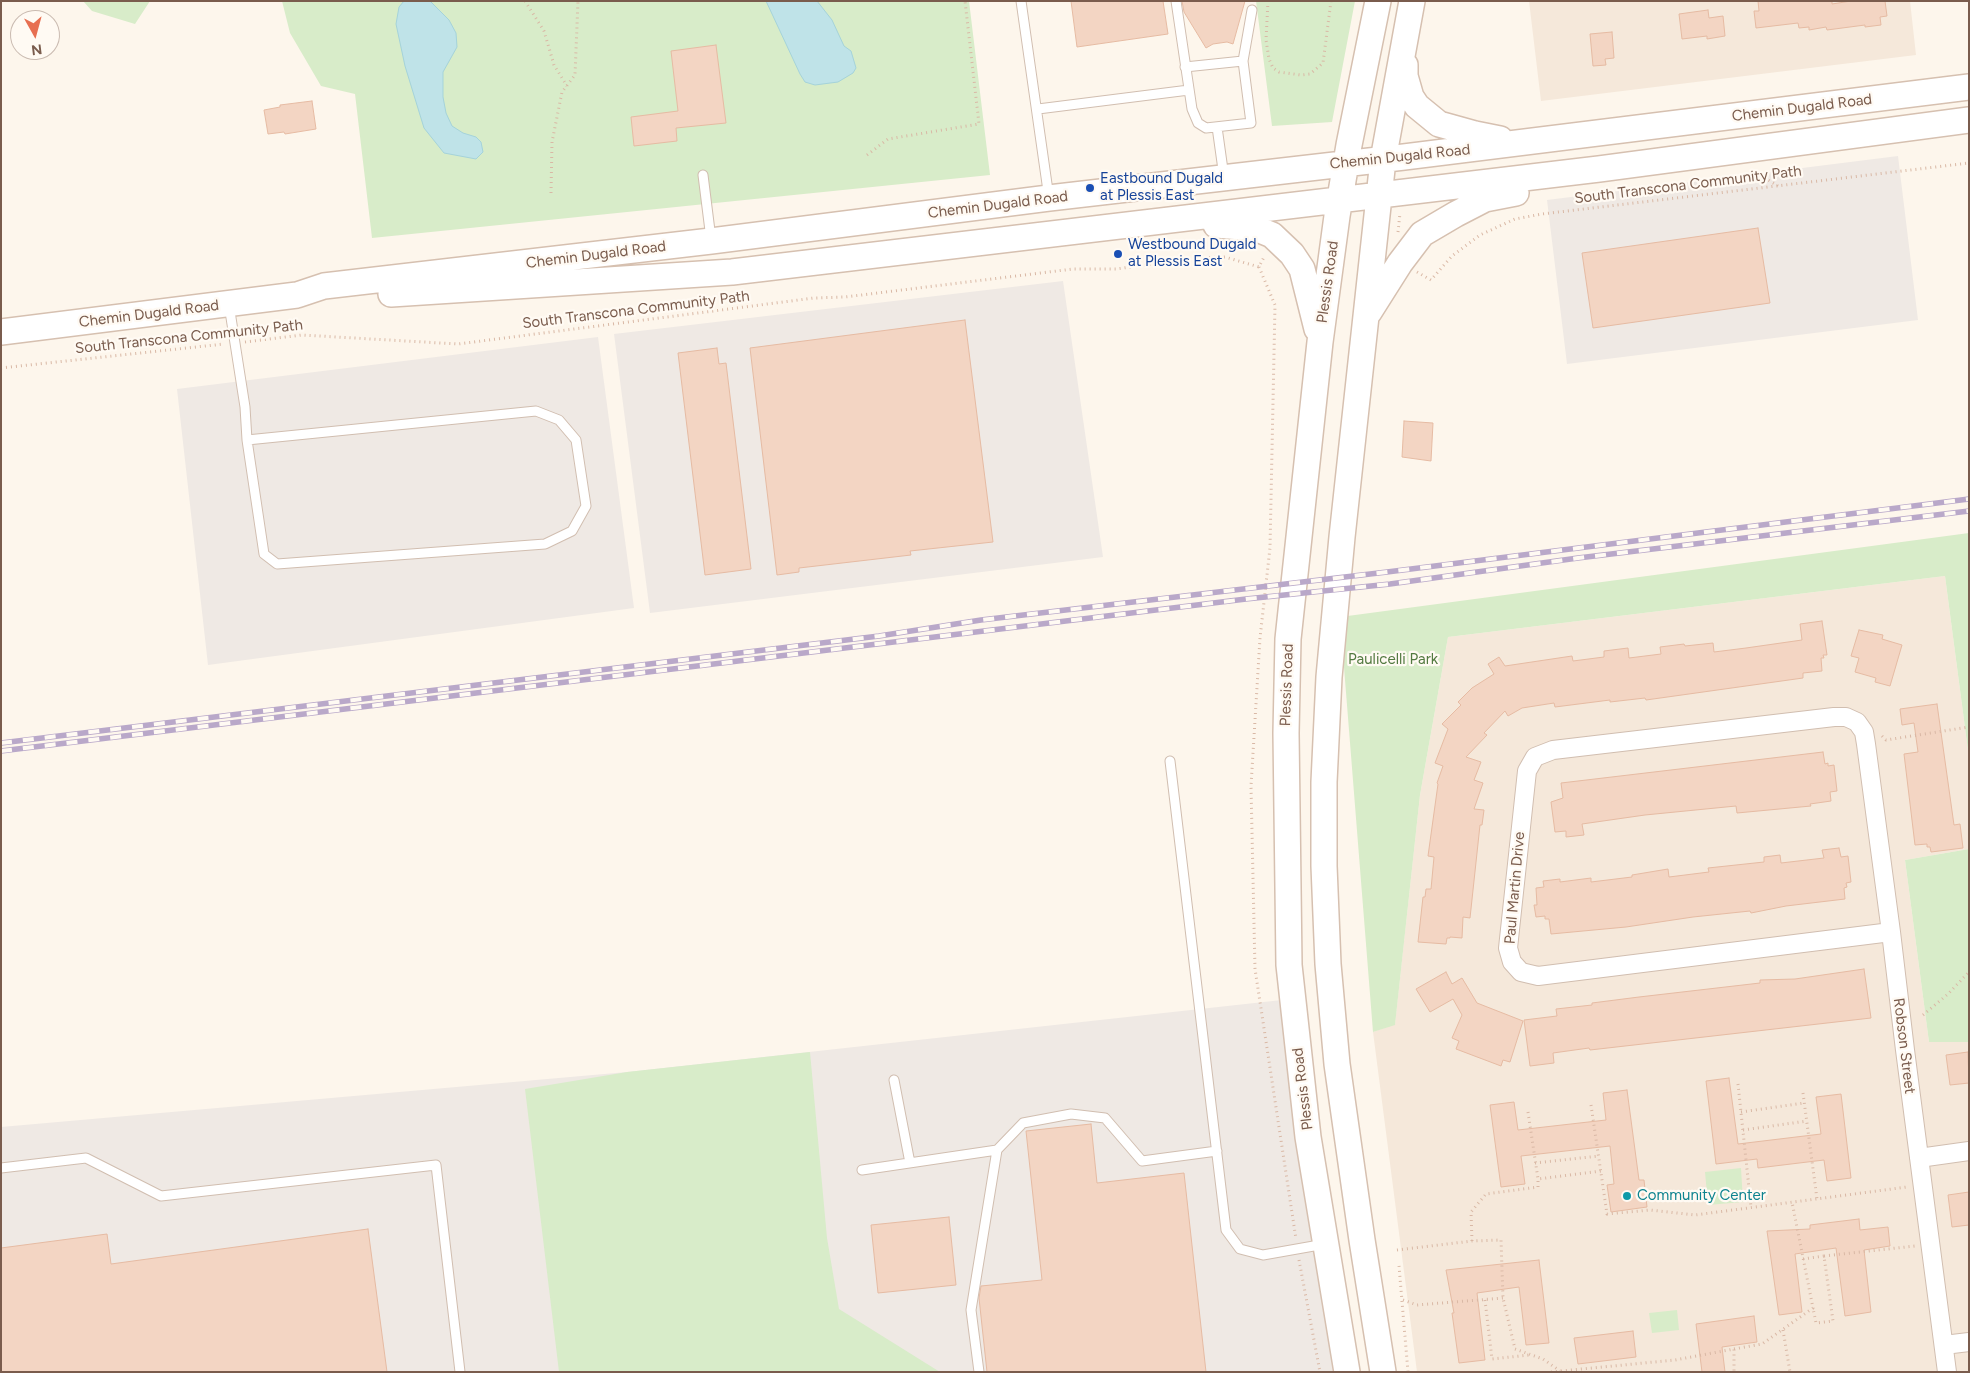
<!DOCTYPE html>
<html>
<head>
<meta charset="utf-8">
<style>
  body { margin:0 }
  #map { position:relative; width:1970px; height:1373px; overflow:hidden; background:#fdf6ec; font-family:Figtree,sans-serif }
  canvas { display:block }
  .frame { position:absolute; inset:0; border:2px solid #7a5c4d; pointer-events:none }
  .north { position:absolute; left:10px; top:10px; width:50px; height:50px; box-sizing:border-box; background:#fffaf3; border:1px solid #cabbb1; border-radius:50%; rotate:173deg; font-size:14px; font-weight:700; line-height:20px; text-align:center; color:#7a5c4d }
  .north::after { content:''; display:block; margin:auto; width:18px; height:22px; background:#e76f51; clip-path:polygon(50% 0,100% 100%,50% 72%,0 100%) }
</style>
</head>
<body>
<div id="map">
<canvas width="1970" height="1373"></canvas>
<div class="frame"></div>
<div class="north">N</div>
</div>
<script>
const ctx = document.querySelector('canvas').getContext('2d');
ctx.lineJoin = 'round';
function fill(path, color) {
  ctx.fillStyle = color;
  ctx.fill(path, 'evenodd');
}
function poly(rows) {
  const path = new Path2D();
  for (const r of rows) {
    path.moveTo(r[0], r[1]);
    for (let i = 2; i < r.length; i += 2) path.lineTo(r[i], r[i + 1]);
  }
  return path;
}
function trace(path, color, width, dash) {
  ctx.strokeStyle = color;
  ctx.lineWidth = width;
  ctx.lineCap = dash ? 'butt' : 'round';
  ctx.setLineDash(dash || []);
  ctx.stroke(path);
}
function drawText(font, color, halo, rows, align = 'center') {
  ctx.font = font + ' Figtree,sans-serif';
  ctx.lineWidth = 4.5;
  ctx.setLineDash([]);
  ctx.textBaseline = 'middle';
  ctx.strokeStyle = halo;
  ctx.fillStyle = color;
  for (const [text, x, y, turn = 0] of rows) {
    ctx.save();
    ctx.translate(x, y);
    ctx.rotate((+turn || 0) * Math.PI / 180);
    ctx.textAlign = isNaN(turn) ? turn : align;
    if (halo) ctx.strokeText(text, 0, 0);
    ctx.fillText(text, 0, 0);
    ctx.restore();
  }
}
const residential = poly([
  [1529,1,1910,1,1916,55,1541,101],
  [1945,576,1969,758,1969,849,1905,860,1929,1042,1969,1042,1969,1372,1417,1372,1373,1032,1395,1024,1420,795,1448,637]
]);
const industrial = poly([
  [1898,156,1918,320,1567,364,1547,200],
  [1063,281,1103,557,650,613,614,334],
  [598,337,634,608,208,665,177,389],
  [1291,999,1346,1372,1,1372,1,1127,627,1072]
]);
const green = poly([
  [83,1,150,1,135,24,92,11],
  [282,1,969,1,990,175,372,238,355,94,321,86,290,33],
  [1256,1,1355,1,1332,122,1272,126],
  [1969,533,1969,758,1945,576,1448,637,1420,795,1395,1025,1373,1032,1340,617],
  [1969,849,1969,1042,1929,1042,1905,860],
  [810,1052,827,1238,839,1309,940,1372,559,1372,525,1089,627,1072],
  [1741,1168,1743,1202,1708,1205,1705,1172],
  [1677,1310,1679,1330,1652,1333,1649,1313]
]);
const water = poly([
  [404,1,430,1,449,20,456,33,457,47,443,72,443,97,446,113,452,126,463,133,476,137,481,142,483,152,476,159,444,153,424,128,405,66,396,24,399,7,404,1],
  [766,1,817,1,832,20,844,46,851,51,856,68,853,73,838,82,815,85,805,82,800,74,766,1]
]);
const building = poly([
  [1071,1,1163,1,1168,34,1077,47,1071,1],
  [1182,1,1245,1,1233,44,1227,42,1213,44,1206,48,1184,12,1182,1],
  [1758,1,1832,1,1832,4,1851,1,1885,1,1887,16,1880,17,1881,25,1865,27,1865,25,1827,30,1826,27,1809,30,1809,27,1799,28,1798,23,1756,28,1754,11,1759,11,1758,1],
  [1708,10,1709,18,1723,16,1725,36,1707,39,1707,36,1682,39,1679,14,1708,10],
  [1612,32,1614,58,1605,59,1606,65,1593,66,1590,34,1612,32],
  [716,45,726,123,676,128,677,141,634,146,631,117,678,111,671,51,716,45],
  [312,101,316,129,285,134,284,132,268,134,264,110,280,107,280,105,312,101],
  [1758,228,1770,303,1593,328,1582,253,1758,228],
  [965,320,993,542,910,551,911,555,799,568,799,572,777,575,750,348,965,320],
  [717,348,719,364,726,363,751,569,705,575,678,353,717,348],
  [1404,421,1433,423,1431,461,1402,457,1404,421],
  [1822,621,1827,655,1823,655,1824,658,1821,658,1822,671,1803,673,1803,678,1646,700,1645,698,1610,702,1610,700,1555,707,1554,703,1522,708,1508,716,1505,711,1484,733,1487,735,1466,757,1481,762,1474,780,1483,783,1474,809,1484,810,1482,825,1480,825,1470,918,1463,917,1462,938,1450,937,1450,938,1447,938,1446,944,1418,942,1423,897,1425,897,1426,889,1431,889,1434,857,1428,856,1438,784,1437,783,1443,766,1435,763,1448,729,1442,724,1461,705,1458,702,1472,688,1494,674,1488,664,1499,657,1505,666,1572,656,1573,661,1604,657,1604,651,1628,648,1629,658,1661,654,1660,647,1684,644,1685,646,1713,643,1714,652,1746,648,1802,640,1800,624,1822,621],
  [1859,630,1883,635,1882,639,1902,645,1890,686,1875,682,1876,678,1855,672,1859,658,1851,656,1859,630],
  [1937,704,1954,825,1960,824,1963,848,1931,852,1930,847,1927,847,1927,844,1915,845,1904,754,1918,752,1914,723,1902,725,1900,709,1937,704],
  [1823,752,1825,764,1828,763,1828,766,1834,765,1837,791,1830,792,1831,801,1810,804,1811,806,1737,813,1736,806,1645,815,1582,824,1584,835,1566,837,1566,831,1555,832,1551,802,1563,798,1561,783,1823,752],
  [1839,848,1841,857,1848,856,1851,882,1846,883,1847,887,1844,888,1845,899,1786,906,1751,913,1750,911,1693,917,1626,927,1551,934,1549,919,1545,919,1545,916,1536,917,1534,905,1537,905,1536,888,1544,887,1543,881,1560,879,1560,882,1591,878,1591,882,1632,877,1632,875,1668,869,1669,877,1709,872,1708,868,1764,862,1764,857,1780,855,1781,863,1824,858,1822,850,1839,848],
  [1864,969,1871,1018,1590,1050,1589,1048,1553,1053,1554,1063,1530,1066,1524,1020,1557,1016,1556,1009,1592,1005,1592,1003,1639,997,1760,983,1760,980,1795,979,1864,969],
  [1446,972,1452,984,1462,978,1477,1003,1523,1021,1510,1062,1503,1060,1501,1066,1456,1049,1459,1041,1452,1038,1462,1015,1453,999,1430,1012,1416,989,1446,972],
  [1968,1052,1969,1083,1950,1085,1946,1055,1968,1052],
  [1729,1078,1738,1144,1821,1134,1816,1097,1841,1094,1851,1178,1827,1181,1824,1160,1758,1168,1757,1159,1716,1164,1706,1081,1729,1078],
  [1627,1090,1639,1180,1644,1180,1647,1207,1611,1212,1607,1185,1614,1184,1610,1146,1521,1156,1525,1184,1501,1187,1490,1105,1514,1102,1518,1130,1606,1120,1603,1093,1627,1090],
  [1091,1124,1097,1183,1184,1173,1206,1372,987,1372,979,1298,981,1286,1042,1280,1026,1131,1091,1124],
  [1969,1192,1969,1225,1952,1227,1948,1195,1969,1192],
  [949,1217,956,1285,878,1293,871,1225,949,1217],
  [1859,1219,1860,1230,1888,1227,1890,1246,1864,1250,1871,1312,1845,1316,1836,1248,1795,1254,1802,1312,1779,1315,1767,1231,1810,1229,1810,1225,1859,1219],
  [368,1229,387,1372,1,1372,1,1248,107,1234,111,1264,368,1229],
  [1539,1260,1549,1343,1526,1345,1519,1287,1477,1293,1485,1360,1459,1363,1452,1313,1454,1313,1446,1270,1539,1260],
  [1754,1316,1757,1342,1722,1347,1725,1372,1702,1372,1696,1324,1754,1316],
  [1633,1331,1636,1357,1578,1364,1574,1338,1633,1331]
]);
const path = poly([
  [525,1,544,31,554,65,567,86],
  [1268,1,1266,40,1269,59,1273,68,1279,72,1301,75,1310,74,1323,63,1331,1],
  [867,155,888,139,979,124,965,1],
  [1741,176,1757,173,1778,186],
  [551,193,552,142,562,92,575,75,578,1],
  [1398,232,1400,213],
  [1259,267,1275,305,1270,548,1260,638,1251,786,1255,969,1296,1239],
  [1417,272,1431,280,1452,256,1480,235,1515,219,1542,214,1969,163],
  [245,342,302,335,458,344,814,298,845,297,1073,269,1116,269,1197,258,1225,257,1259,267,1265,255],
  [1,368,224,344],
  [1882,736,1886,740,1969,727],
  [1923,1015,1948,994,1969,972],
  [1738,1084,1751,1207],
  [1803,1093,1817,1199],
  [1591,1105,1607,1214,1650,1210,1695,1215,1907,1187],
  [1528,1112,1538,1179,1601,1171],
  [1741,1112,1804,1103],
  [1743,1130,1807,1121],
  [1535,1163,1599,1156],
  [1472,1241,1471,1212,1486,1194,1538,1187,1538,1179],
  [1397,1250,1472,1241,1501,1240,1503,1298,1515,1349,1543,1359,1560,1371],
  [1824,1256,1915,1246],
  [1803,1259,1824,1256,1833,1321,1816,1323,1813,1308],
  [1299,1260,1320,1372],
  [1399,1266,1408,1372],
  [1403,1300,1417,1305,1503,1298],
  [1485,1300,1492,1359,1529,1355],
  [1783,1330,1790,1372],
  [1734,1349,1762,1344,1813,1308,1792,1202],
  [1551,1372,1675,1360,1734,1349,1734,1372]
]);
const service = poly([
  [1021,1,1049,198],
  [1176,1,1192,109,1198,123,1206,128,1251,123,1243,61,1252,10],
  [1185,67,1243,61],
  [1038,109,1189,90],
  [1217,127,1224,177],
  [703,175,711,239],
  [229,305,245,407,247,440,264,554,277,564,545,544,572,531,586,506,576,440,559,420,536,411,247,440],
  [1170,761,1226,1230,1240,1249,1263,1255,1325,1244],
  [894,1080,910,1163],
  [1,1168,86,1158,161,1196,436,1165,460,1372],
  [862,1170,997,1150],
  [979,1372,971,1310,997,1150,1023,1123,1071,1114,1105,1118,1142,1161,1217,1151]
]);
const minor = poly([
  [1891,932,1538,976,1521,972,1512,962,1508,948,1527,771,1535,757,1553,750,1834,717,1846,717,1857,722,1864,732,1866,744,1891,932,1905,1050,1947,1372],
  [1919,1158,1969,1151],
  [1944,1345,1969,1342]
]);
const secondary = poly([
  [1405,65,1405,76,1411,97,1417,106,1439,124,1475,134,1500,139],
  [1216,225,1255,228,1272,235,1292,254,1302,269,1317,329],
  [391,294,732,272,1599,169,1969,120],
  [1369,312,1400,263,1422,234,1456,214,1485,199,1516,193],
  [1,332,297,295,324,286,711,241,1049,198,1404,157,1969,87],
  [1347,1372,1308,1137,1289,965,1286,733,1288,639,1320,342,1337,216,1349,145,1378,1],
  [1383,1372,1362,1240,1337,1064,1328,964,1324,866,1324,782,1329,677,1342,537,1383,160,1412,1]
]);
const rail = poly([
  [1,743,879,636,981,620,1387,572,1969,499],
  [1,751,1246,599,1390,584,1578,558,1969,511]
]);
const markers = [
  [1090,188,5,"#1a4fb4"],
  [1118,254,5,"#1a4fb4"],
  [1627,1196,5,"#0f9aa8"]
];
const streetNames = [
  ["Chemin Dugald Road",1802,108,-7],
  ["Chemin Dugald Road",1400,157,-6],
  ["South Transcona Community Path",1688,185,-7],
  ["Chemin Dugald Road",998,205,-7],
  ["Chemin Dugald Road",596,255,-7],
  ["Plessis Road",1328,282,-82],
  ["South Transcona Community Path",636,310,-7],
  ["Chemin Dugald Road",149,314,-7],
  ["South Transcona Community Path",189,337,-6],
  ["Plessis Road",1287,685,-88],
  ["Paul Martin Drive",1515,888,-85],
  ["Robson Street",1904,1046,83],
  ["Plessis Road",1303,1089,-97]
];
const transitNames = [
  ["Eastbound Dugald",1100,179],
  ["at Plessis East",1100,196],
  ["Westbound Dugald",1128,245],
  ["at Plessis East",1128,262]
];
const parkNames = [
  ["Paulicelli Park",1393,660]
];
const cultureNames = [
  ["Community Center",1637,1196]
];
fill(residential, '#f5e8da');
fill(industrial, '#efe9e4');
fill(green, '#d8ecc9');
fill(water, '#bfe3e8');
trace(water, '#a5d3da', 1);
fill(building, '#f3d5c3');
trace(building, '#e6bba3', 1);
trace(service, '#d1beb0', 11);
trace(minor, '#d1beb0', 20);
trace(secondary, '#d6c0b0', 28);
trace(path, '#d9b8a5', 3, [1, 4]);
trace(service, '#fff', 9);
trace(minor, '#fff', 18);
trace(secondary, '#fff', 25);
trace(rail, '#b9a8c9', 5.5);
trace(rail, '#fffaf3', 4, [11]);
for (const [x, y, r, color] of markers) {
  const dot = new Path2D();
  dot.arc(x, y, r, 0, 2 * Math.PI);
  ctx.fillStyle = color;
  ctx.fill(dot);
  trace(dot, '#fffaf3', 2);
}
drawText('15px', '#7a5c4d', '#fffaf3', streetNames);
drawText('15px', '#164399', '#fffaf3', transitNames, 'left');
drawText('15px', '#537a41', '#fffaf3', parkNames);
drawText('15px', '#0d838f', '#fffaf3', cultureNames, 'left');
</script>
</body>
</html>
